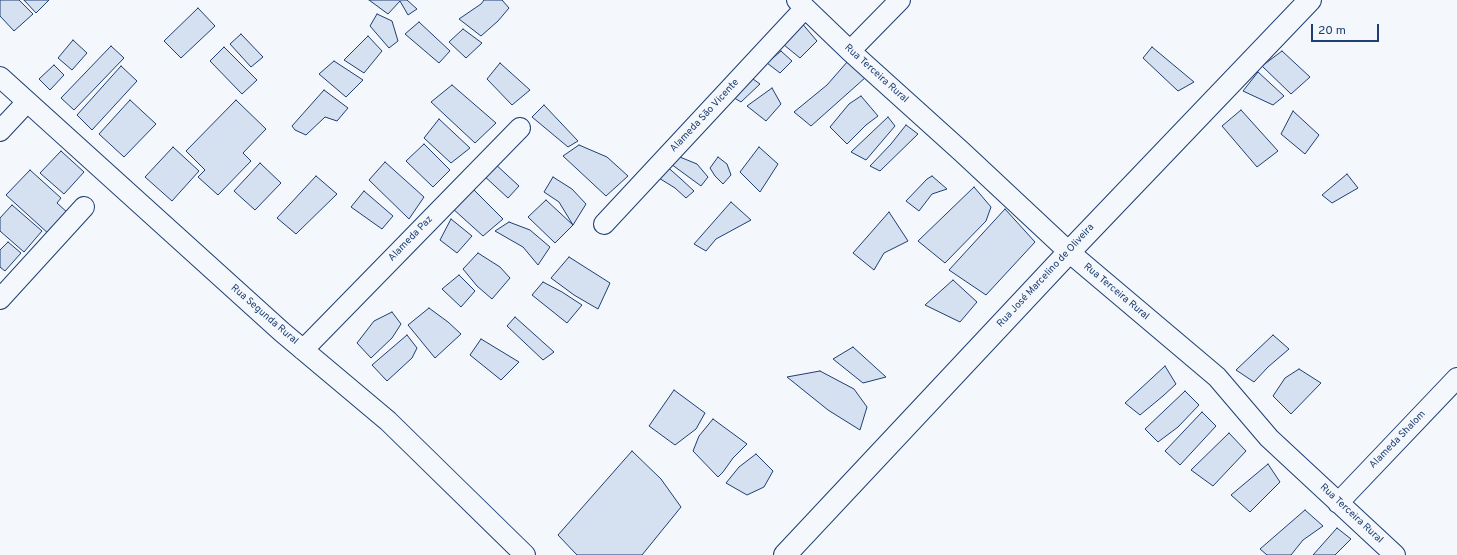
<!DOCTYPE html>
<html>
<head>
<meta charset="utf-8">
<style>
  body { margin:0 }
  #map { position:relative; width:1457px; height:555px; overflow:hidden; background:#f4f7fb; font-family:Overpass,sans-serif }
  canvas { display:block }
  .scale { position:absolute; left:1311px; top:24px; width:68px; height:18px; box-sizing:border-box; border:2px solid #1d3f73; border-top:0; padding-left:5px; font-size:12px; line-height:14px; white-space:nowrap; color:#1d3f73; -webkit-text-stroke:3px #f4f7fb; paint-order:stroke }
</style>
</head>
<body>
<div id="map">
<canvas width="1457" height="555"></canvas>
<div class="scale">20 m</div>
</div>
<script>
const ctx = document.querySelector('canvas').getContext('2d');
ctx.lineJoin = 'round';
function fill(path, color) {
  ctx.fillStyle = color;
  ctx.fill(path, 'evenodd');
}
function poly(rows) {
  const path = new Path2D();
  for (const r of rows) {
    path.moveTo(r[0], r[1]);
    for (let i = 2; i < r.length; i += 2) path.lineTo(r[i], r[i + 1]);
  }
  return path;
}
function trace(path, color, width, dash) {
  ctx.strokeStyle = color;
  ctx.lineWidth = width;
  ctx.lineCap = dash ? 'butt' : 'round';
  ctx.setLineDash(dash || []);
  ctx.stroke(path);
}
function drawText(font, color, halo, rows, align = 'center') {
  ctx.font = font + ' Overpass,sans-serif';
  ctx.lineWidth = 3;
  ctx.setLineDash([]);
  ctx.textBaseline = 'middle';
  ctx.strokeStyle = halo;
  ctx.fillStyle = color;
  for (const [text, x, y, turn = 0] of rows) {
    ctx.save();
    ctx.translate(x, y);
    ctx.rotate((+turn || 0) * Math.PI / 180);
    ctx.textAlign = isNaN(turn) ? turn : align;
    if (halo) ctx.strokeText(text, 0, 0);
    ctx.fillText(text, 0, 0);
    ctx.restore();
  }
}
const building = poly([
  [0,0,19,0,33,14,14,31,0,16,0,0],
  [24,0,49,0,36,13,24,0],
  [369,0,407,0,417,9,408,15,400,1,388,14,369,0],
  [484,0,502,0,509,8,498,21,481,36,459,19,481,4,484,0],
  [198,8,215,26,181,58,164,41,198,8],
  [377,14,392,21,398,41,389,48,370,26,377,14],
  [800,21,817,41,800,58,778,40,800,21],
  [419,22,450,51,439,63,405,34,419,22],
  [463,29,482,43,466,58,449,42,463,29],
  [241,34,263,57,251,67,230,44,241,34],
  [368,36,382,51,364,73,344,60,368,36],
  [73,40,87,53,72,70,58,58,73,40],
  [111,46,124,58,74,110,61,98,111,46],
  [224,47,257,80,242,94,210,61,224,47],
  [1152,47,1194,82,1178,91,1143,58,1152,47],
  [781,51,792,61,780,73,767,63,781,51],
  [1282,51,1310,77,1291,94,1262,66,1282,51],
  [334,61,363,80,346,97,319,74,334,61],
  [848,61,866,77,811,126,794,112,827,85,848,61],
  [500,63,530,90,512,105,487,79,500,63],
  [54,65,64,75,50,90,39,79,54,65],
  [121,66,137,81,92,130,77,115,121,66],
  [1258,72,1284,96,1273,105,1243,91,1258,72],
  [746,74,760,84,741,102,728,94,746,74],
  [452,85,496,123,475,143,431,102,452,85],
  [772,88,781,104,766,121,747,106,772,88],
  [324,90,348,108,337,121,325,117,306,135,295,130,292,126,324,90],
  [861,96,878,116,866,125,847,144,830,127,849,104,861,96],
  [130,100,156,124,124,157,99,134,130,100],
  [236,100,266,129,243,153,251,161,218,195,198,177,205,170,186,151,236,100],
  [544,105,578,141,568,147,532,117,544,105],
  [1241,110,1278,151,1257,167,1222,126,1241,110],
  [1293,111,1319,135,1305,154,1281,134,1293,111],
  [888,117,895,126,866,160,851,152,888,117],
  [439,119,470,148,451,163,424,138,439,119],
  [906,125,918,134,880,171,870,166,891,144,906,125],
  [424,144,450,170,433,187,406,161,424,144],
  [579,145,607,157,628,176,606,196,563,156,579,145],
  [173,147,199,171,172,201,145,177,173,147],
  [759,147,778,164,760,192,740,172,759,147],
  [61,151,84,172,64,194,40,173,61,151],
  [675,155,697,164,708,177,701,186,671,164,675,155],
  [718,157,727,164,731,175,723,184,715,176,710,168,718,157],
  [385,162,424,197,409,219,369,180,385,162],
  [493,162,519,186,508,198,482,174,493,162],
  [260,163,281,183,255,210,234,191,260,163],
  [663,163,681,179,694,191,686,198,675,188,654,175,663,163],
  [30,170,61,198,57,203,69,214,50,235,6,195,30,170],
  [1347,174,1358,188,1332,203,1322,195,1347,174],
  [316,176,337,194,296,234,277,218,316,176],
  [932,176,947,189,932,194,919,211,906,201,927,179,932,176],
  [553,177,572,189,586,204,573,225,559,202,544,192,553,177],
  [470,186,503,219,483,236,452,208,470,186],
  [974,187,991,207,986,221,945,263,918,241,974,187],
  [364,191,393,216,382,229,351,207,364,191],
  [546,200,573,225,555,243,528,217,546,200],
  [731,202,751,220,716,239,706,251,694,244,731,202],
  [12,205,42,231,24,252,0,231,0,218,12,205],
  [1005,209,1035,242,986,295,949,270,1005,209],
  [889,212,908,241,884,253,874,270,853,253,889,212],
  [451,219,472,236,457,253,440,240,451,219],
  [509,222,530,230,550,247,538,265,523,247,495,231,509,222],
  [8,242,21,253,5,271,0,267,0,250,8,242],
  [478,253,500,267,510,278,492,299,477,286,463,269,478,253],
  [569,257,610,283,598,309,574,295,551,278,569,257],
  [459,275,475,291,461,307,442,289,459,275],
  [953,280,977,302,960,322,925,305,953,280],
  [543,282,562,292,582,305,567,323,532,295,543,282],
  [429,308,448,322,461,334,435,358,408,325,429,308],
  [392,312,401,324,392,338,371,358,357,343,374,321,392,312],
  [515,317,554,352,543,360,507,326,515,317],
  [407,335,417,348,412,358,387,381,372,365,407,335],
  [1273,335,1289,349,1268,367,1254,382,1236,370,1273,335],
  [481,339,519,362,501,380,470,355,481,339],
  [853,347,886,377,863,383,833,359,853,347],
  [1165,366,1176,384,1163,396,1140,415,1125,403,1165,366],
  [1299,369,1321,383,1291,414,1273,396,1285,378,1299,369],
  [820,371,854,389,867,407,860,430,828,410,787,377,820,371],
  [674,390,705,413,696,429,675,445,649,426,674,390],
  [1185,391,1199,405,1178,427,1158,442,1145,429,1185,391],
  [1202,412,1216,426,1180,465,1165,451,1202,412],
  [713,419,747,444,733,458,723,472,718,477,693,451,699,436,713,419],
  [1229,433,1246,451,1213,486,1191,470,1229,433],
  [632,451,661,479,681,507,642,555,577,555,558,535,632,451],
  [756,454,773,471,764,487,747,495,726,483,739,467,756,454],
  [1268,464,1280,482,1250,512,1231,495,1268,464],
  [1305,510,1323,526,1303,540,1291,555,1267,555,1260,549,1305,510],
  [1337,528,1351,539,1335,555,1313,555,1337,528]
]);
const minor = poly([
  [797,0,850,51,962,152,1069,252,1217,377,1269,438,1395,555],
  [850,51,900,0],
  [0,77,282,332,388,421,525,555],
  [0,131,27,102],
  [604,224,805,8],
  [0,299,84,207],
  [303,350,520,128],
  [1338,503,1457,378]
]);
const tertiary = poly([
  [785,555,1069,252,1310,0]
]);
const streetNames = [
  ["Rua Terceira Rural",876,74,42],
  ["Alameda São Vicente",705,116,-47],
  ["Alameda Paz",411,239,-46],
  ["Rua José Marcelino de Oliveira",1046,276,-47],
  ["Rua Terceira Rural",1116,292,40],
  ["Rua Segunda Rural",264,315,41],
  ["Alameda Shalom",1398,440,-46],
  ["Rua Terceira Rural",1351,514,43]
];
fill(building, '#d5e0f0');
trace(building, '#1d3f73', 1);
trace(minor, '#1d3f73', 22);
trace(tertiary, '#1d3f73', 24);
trace(minor, '#f4f7fb', 20);
trace(tertiary, '#f4f7fb', 22);
drawText('10px', '#1d3f73', '#f4f7fb', streetNames);
</script>
</body>
</html>
